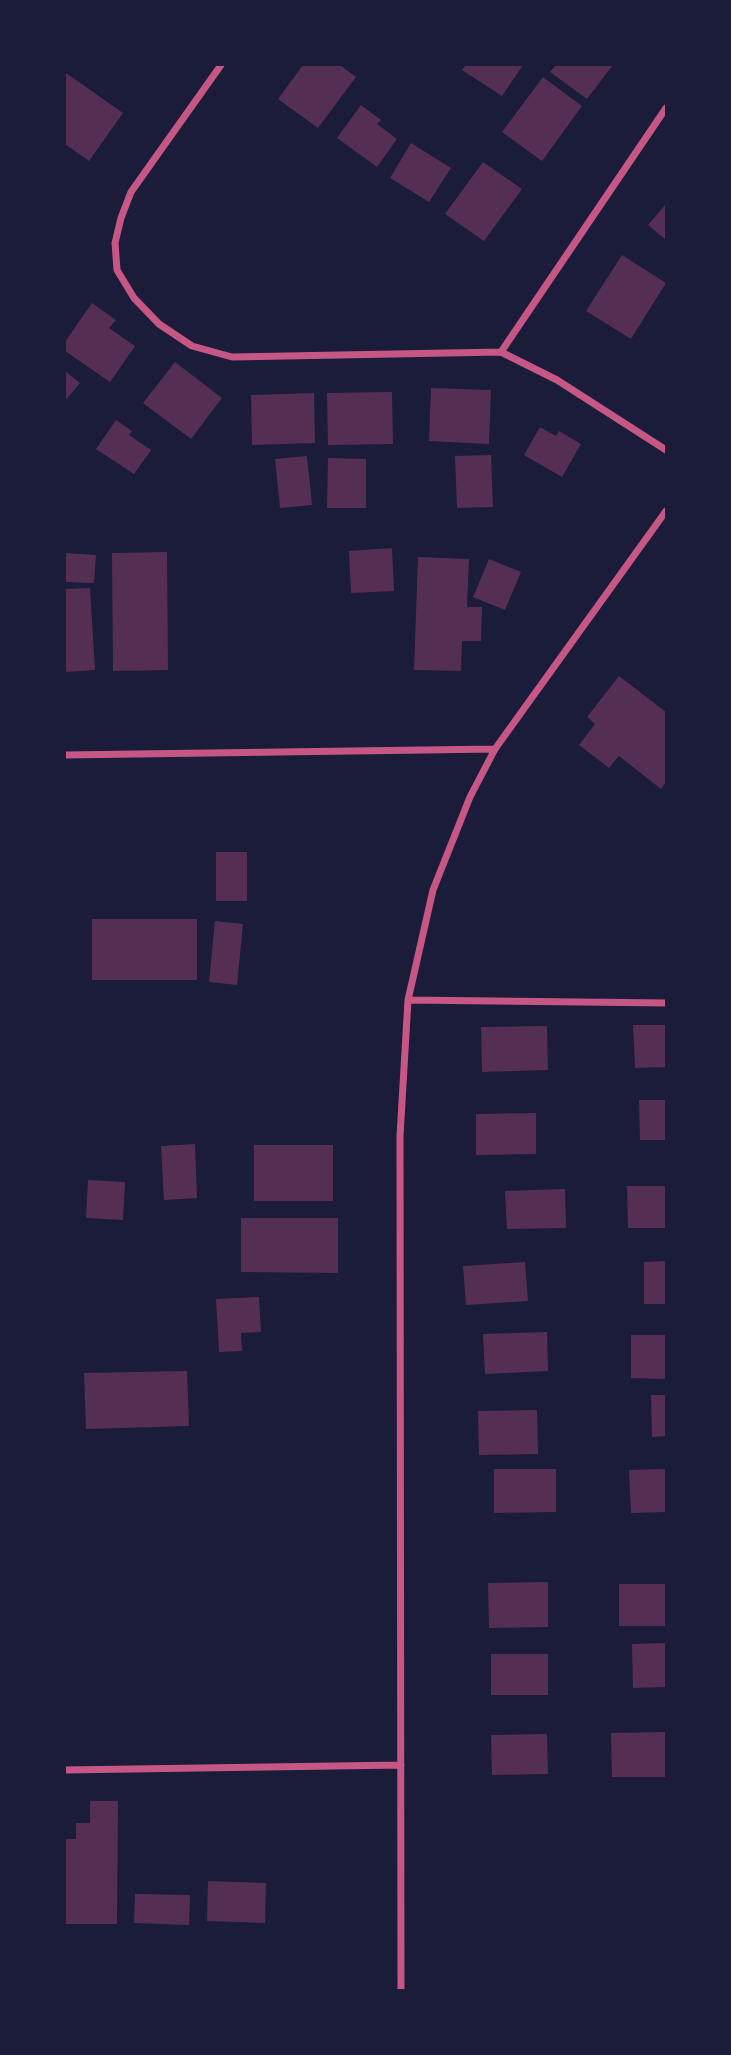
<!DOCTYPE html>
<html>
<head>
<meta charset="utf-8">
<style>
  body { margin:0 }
  #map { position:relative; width:731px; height:2055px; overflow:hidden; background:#1b1b3a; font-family:Signika,sans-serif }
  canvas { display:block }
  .frame { position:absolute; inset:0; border:66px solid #1b1b3a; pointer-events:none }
</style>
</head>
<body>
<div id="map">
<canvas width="731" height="2055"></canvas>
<div class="frame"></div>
</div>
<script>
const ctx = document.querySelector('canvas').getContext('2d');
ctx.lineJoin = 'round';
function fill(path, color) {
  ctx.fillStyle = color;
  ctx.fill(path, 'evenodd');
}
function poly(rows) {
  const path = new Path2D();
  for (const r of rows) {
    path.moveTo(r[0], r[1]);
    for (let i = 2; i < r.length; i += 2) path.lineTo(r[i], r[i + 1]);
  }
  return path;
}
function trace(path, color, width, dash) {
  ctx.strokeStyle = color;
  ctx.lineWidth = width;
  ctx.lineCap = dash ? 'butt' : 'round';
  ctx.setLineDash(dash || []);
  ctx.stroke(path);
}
const building = poly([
  [303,65,340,65,356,77,318,128,278,99],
  [466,65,523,65,502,96,462,70],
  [556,65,613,65,587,99,550,72],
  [66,73,123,113,89,161,65,144],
  [543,77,582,106,542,161,502,132],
  [361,105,381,120,377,124,397,139,377,167,337,138],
  [411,143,451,168,429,202,390,178],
  [483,162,522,189,484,241,445,214],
  [666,204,666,240,648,225],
  [622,255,666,283,631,339,586,311],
  [92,303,116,320,109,328,135,346,110,382,65,351,65,342],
  [175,362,222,398,191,439,143,403],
  [65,371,80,383,65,401],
  [431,388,491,390,489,444,429,441],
  [392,392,393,444,328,445,327,393],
  [314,393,315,443,252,445,251,395],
  [116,420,132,431,129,435,151,450,134,474,96,449],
  [540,427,556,436,559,431,581,444,562,477,524,455],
  [491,455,493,507,457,508,455,456],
  [307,456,312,505,280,508,275,459],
  [328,458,366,459,366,508,327,508],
  [392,548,394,591,351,593,349,551],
  [167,552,168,670,113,671,112,553],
  [65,553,96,555,94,583,65,582],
  [418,557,469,559,467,607,482,607,481,641,462,641,461,671,414,670],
  [489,559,521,572,505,610,473,597],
  [90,588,95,670,65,672,65,589],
  [619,676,666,712,666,782,661,789,619,756,609,768,579,745,595,724,587,717],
  [216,852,247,852,247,901,216,901],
  [92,919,197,919,197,980,92,980],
  [215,921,243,924,237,985,209,982],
  [633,1025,666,1025,666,1067,635,1068],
  [547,1026,548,1070,482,1072,481,1027],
  [639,1100,666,1100,666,1140,640,1140],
  [536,1113,536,1154,476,1155,476,1114],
  [195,1144,197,1198,164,1200,161,1146],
  [254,1145,333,1145,333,1201,254,1201],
  [88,1180,125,1182,123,1220,86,1218],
  [627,1186,666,1186,666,1228,628,1228],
  [565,1189,566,1228,507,1229,505,1191],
  [241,1218,338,1218,338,1273,241,1272],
  [666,1261,666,1304,644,1304,644,1262],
  [525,1262,528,1301,466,1305,463,1266],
  [259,1297,261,1332,241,1333,242,1351,219,1352,216,1299],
  [547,1332,548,1371,485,1374,483,1334],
  [631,1335,666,1335,666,1379,631,1378],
  [187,1371,189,1426,86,1429,84,1373],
  [651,1395,666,1395,666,1436,652,1437],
  [537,1410,538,1454,479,1455,478,1411],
  [494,1469,556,1469,556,1512,494,1513],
  [666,1469,666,1512,631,1513,629,1470],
  [548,1582,548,1627,489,1628,488,1583],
  [619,1584,666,1584,666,1626,619,1626],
  [666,1643,666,1687,633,1688,632,1644],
  [491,1654,548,1654,548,1695,491,1695],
  [666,1732,666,1777,612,1777,611,1733],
  [547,1734,548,1774,492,1775,491,1735],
  [90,1801,118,1801,117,1924,65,1924,65,1839,76,1839,76,1823,90,1823],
  [208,1881,266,1883,265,1923,207,1921],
  [135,1894,190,1895,189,1925,134,1923]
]);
const minor = poly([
  [221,65,131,192,121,218,115,243,117,270,134,298,159,324,192,346,232,357,501,352,557,380,666,450],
  [501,352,666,108],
  [65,755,495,749],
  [408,1000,666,1003],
  [65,1770,401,1765],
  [401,1990,400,1136,408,1000,433,890,470,797,495,749,666,511]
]);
fill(building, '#542f53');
trace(minor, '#c65784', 7);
</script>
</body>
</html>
